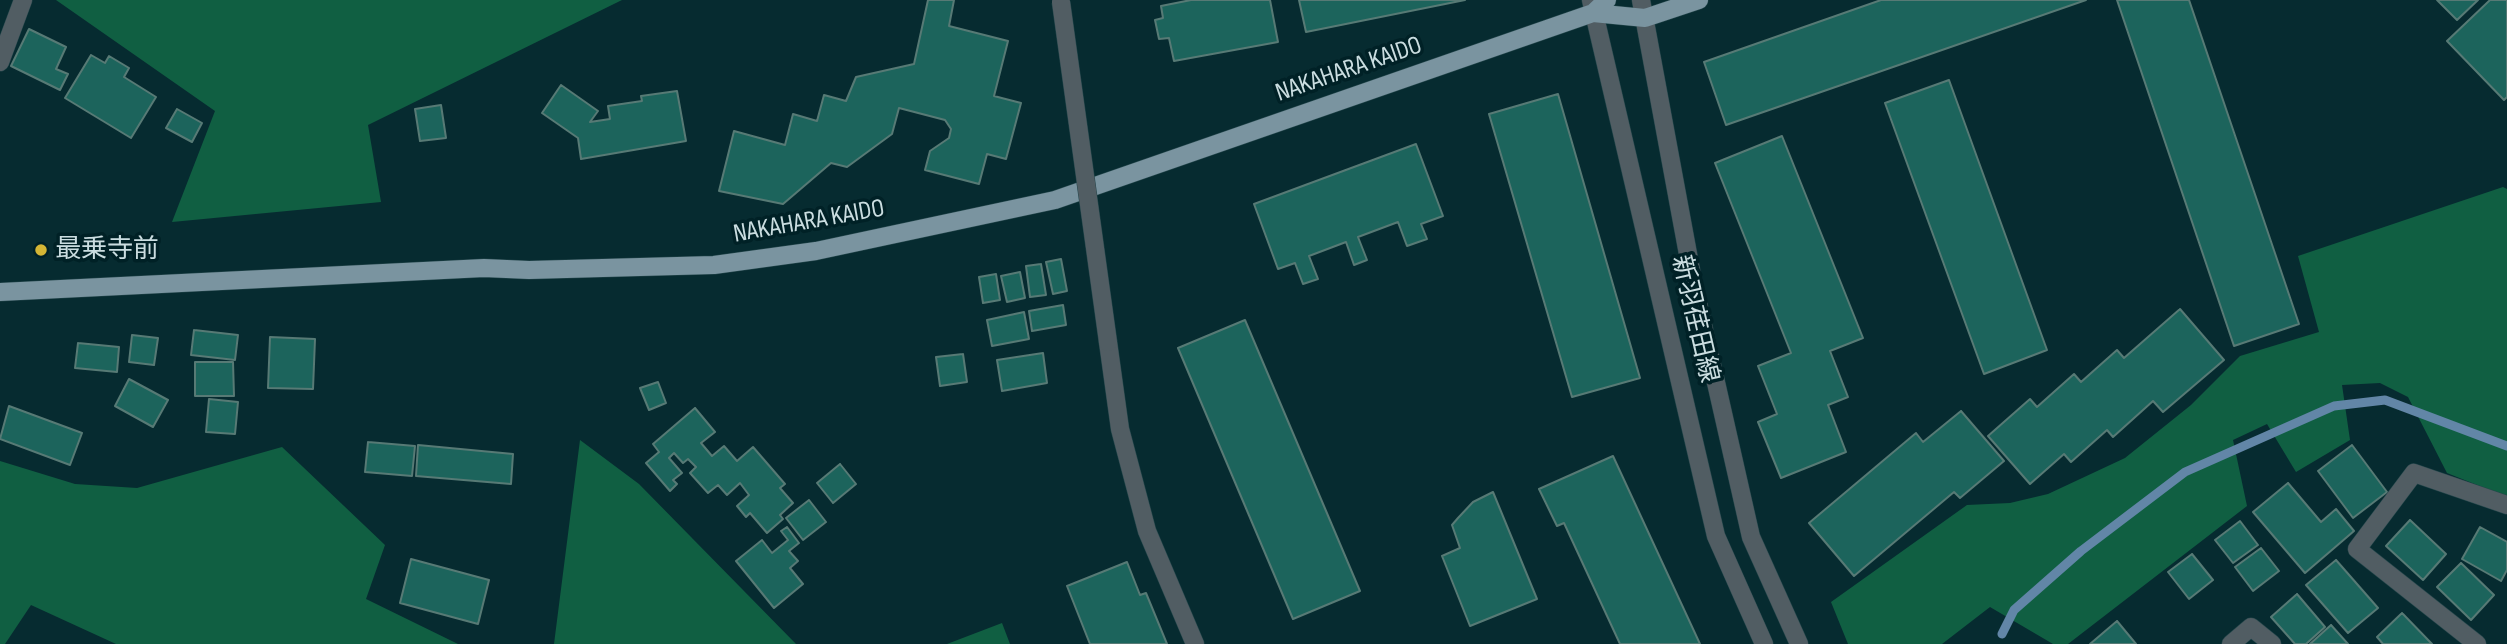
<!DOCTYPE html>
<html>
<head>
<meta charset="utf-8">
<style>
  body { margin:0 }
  canvas { display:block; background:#062b30 }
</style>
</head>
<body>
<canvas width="2507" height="644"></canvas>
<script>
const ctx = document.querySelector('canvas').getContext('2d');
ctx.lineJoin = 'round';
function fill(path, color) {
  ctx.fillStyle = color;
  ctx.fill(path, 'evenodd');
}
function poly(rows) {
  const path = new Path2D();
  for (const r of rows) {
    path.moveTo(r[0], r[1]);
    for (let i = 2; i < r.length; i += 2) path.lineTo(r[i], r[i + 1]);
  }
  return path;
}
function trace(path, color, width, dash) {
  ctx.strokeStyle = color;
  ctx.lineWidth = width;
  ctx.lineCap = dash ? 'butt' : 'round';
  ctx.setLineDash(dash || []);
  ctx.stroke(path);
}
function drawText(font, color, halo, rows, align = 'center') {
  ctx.font = font + ' "Sofia Sans Condensed","Noto Sans JP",sans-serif';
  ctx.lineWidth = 7;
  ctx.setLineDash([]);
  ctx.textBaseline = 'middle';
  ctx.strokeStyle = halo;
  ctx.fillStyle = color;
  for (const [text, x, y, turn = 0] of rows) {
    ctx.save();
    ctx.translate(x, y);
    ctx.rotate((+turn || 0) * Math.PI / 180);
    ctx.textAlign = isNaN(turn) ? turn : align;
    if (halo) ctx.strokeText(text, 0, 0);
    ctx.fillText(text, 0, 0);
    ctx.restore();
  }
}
const forest = poly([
  [56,0,622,0,368,125,381,202,172,222,215,111],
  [2503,187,2507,189,2507,497,2447,473,2408,397,2380,383,2342,385,2350,440,2296,472,2267,424,2233,440,2247,506,2068,644,2053,644,1990,607,1942,644,1848,644,1831,602,1967,505,2010,503,2048,494,2125,458,2191,405,2240,356,2319,332,2298,256],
  [580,440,639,484,796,644,554,644],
  [282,447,385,545,366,599,458,644,116,644,31,605,5,644,0,644,0,461,75,484,137,488],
  [1002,623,1010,644,947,644]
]);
const stream = poly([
  [2002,634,2014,610,2081,551,2185,472,2334,406,2385,400,2507,446]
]);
const building = poly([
  [928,0,954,0,949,26,1008,41,994,96,1021,103,1006,159,987,154,979,184,925,170,930,151,949,138,951,129,945,120,899,108,892,134,847,167,831,163,783,204,719,191,734,131,785,145,793,114,817,121,824,95,846,101,856,77,914,64,928,0],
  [1191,0,1270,0,1278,42,1174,61,1169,38,1159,39,1155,20,1163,18,1161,6,1191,0],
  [1299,0,1465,0,1306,32,1299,0],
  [1881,0,2086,0,1726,125,1704,62,1881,0],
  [2117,0,2189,0,2299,324,2234,346,2117,0],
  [2437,0,2478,0,2457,20,2437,0],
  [2490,0,2507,0,2507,97,2504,100,2447,41,2490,0],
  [29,29,66,47,56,69,68,74,60,90,11,66,29,29],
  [91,55,105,63,109,56,129,68,124,77,156,97,131,138,65,98,91,55],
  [1949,80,2047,350,1984,374,1885,103,1949,80],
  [561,85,598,111,590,122,610,119,608,106,642,101,641,96,677,91,686,141,581,159,578,138,542,113,561,85],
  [1558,94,1640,378,1572,397,1489,114,1558,94],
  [441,105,446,138,420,141,415,109,441,105],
  [177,109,202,123,192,142,166,128,177,109],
  [1782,136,1863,338,1830,351,1848,397,1828,405,1846,452,1781,478,1758,422,1777,414,1758,366,1791,353,1715,163,1782,136],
  [1416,144,1443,216,1421,224,1427,239,1407,246,1398,222,1358,237,1367,260,1354,265,1346,242,1309,256,1318,279,1303,284,1295,263,1278,269,1254,204,1416,144],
  [1061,259,1067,291,1053,294,1046,262,1061,259],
  [1041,264,1046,295,1030,297,1026,266,1041,264],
  [1020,272,1025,298,1007,302,1001,276,1020,272],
  [996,274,1000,300,983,303,979,277,996,274],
  [1063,305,1066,325,1032,331,1029,311,1063,305],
  [2180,309,2224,360,2163,412,2153,401,2113,437,2107,430,2071,462,2064,454,2030,484,1988,436,2030,399,2037,407,2074,374,2081,382,2117,350,2124,358,2180,309],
  [1024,312,1029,339,992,346,987,320,1024,312],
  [1245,320,1360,591,1293,619,1178,348,1245,320],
  [194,330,238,335,235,360,191,355,194,330],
  [132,335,158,338,154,365,129,362,132,335],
  [270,337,315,339,313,389,268,388,270,337],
  [78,343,119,347,117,372,75,368,78,343],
  [1043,353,1047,383,1002,391,997,360,1043,353],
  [963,354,967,382,940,386,936,357,963,354],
  [195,362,233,362,234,396,195,396,195,362],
  [129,379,168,400,153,427,115,406,129,379],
  [658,382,666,403,649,410,640,388,658,382],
  [209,399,238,402,235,434,206,432,209,399],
  [9,406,82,433,70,465,0,439,9,406],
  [695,408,715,432,701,443,712,456,724,446,737,461,753,447,785,484,780,488,793,503,780,515,783,519,767,533,750,513,746,517,737,506,749,495,740,483,727,495,718,485,708,493,690,473,696,467,688,459,683,463,674,453,669,458,682,473,673,480,677,484,670,491,646,463,659,452,653,444,695,408],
  [1961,411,2004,461,1960,498,1954,492,1854,576,1809,523,1916,433,1923,442,1961,411],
  [368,442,415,446,412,476,365,472,368,442],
  [418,445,513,454,511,484,416,476,418,445],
  [2352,445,2387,492,2353,518,2318,471,2352,445],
  [1613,456,1700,644,1620,644,1564,523,1557,526,1539,489,1613,456],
  [840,464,856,484,833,503,817,483,840,464],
  [2288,483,2321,522,2336,509,2354,531,2305,573,2253,512,2288,483],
  [1493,492,1537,599,1470,626,1442,556,1460,548,1452,525,1458,518,1473,502,1493,492],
  [809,500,826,522,803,540,786,518,809,500],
  [2410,520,2446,554,2423,580,2386,546,2410,520],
  [2240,521,2258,545,2233,563,2215,540,2240,521],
  [787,527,799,543,789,551,798,561,790,568,803,584,774,608,736,561,762,540,772,553,788,540,781,531,787,527],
  [2480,527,2507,542,2507,570,2501,581,2462,559,2480,527],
  [2261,548,2279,571,2253,591,2235,567,2261,548],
  [2192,554,2213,580,2189,599,2168,572,2192,554],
  [411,559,489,580,478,624,400,603,411,559],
  [2336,560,2378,608,2348,633,2306,585,2336,560],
  [1127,562,1140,595,1146,593,1167,644,1090,644,1067,586,1127,562],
  [2461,563,2494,595,2471,620,2437,587,2461,563],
  [2297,594,2325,627,2306,644,2295,644,2271,617,2297,594],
  [2402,613,2432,644,2383,644,2377,637,2402,613],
  [2117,621,2136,644,2090,644,2117,621],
  [2331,625,2348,644,2310,644,2331,625]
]);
const minor = poly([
  [1591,0,1716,536,1764,644],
  [1641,0,1693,281,1751,537,1799,644],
  [0,62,23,0],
  [1108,342,1120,429,1147,531,1195,644],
  [2231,644,2251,627,2272,644],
  [2477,644,2357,549,2414,473,2507,505]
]);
const major = poly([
  [1593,13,1645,18,1699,0],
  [0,292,484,268,529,270,714,265,816,251,1055,200,1593,13,1607,0]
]);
const minorBridge = poly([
  [1061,2,1108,342]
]);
const markers = [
  [41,250,7,"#d4b635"]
];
const streetNames = [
  ["NAKAHARA KAIDO",1349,70,-19],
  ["NAKAHARA KAIDO",809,222,-10],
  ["新羽荏田線",1694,319,77]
];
const poiNames = [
  ["最乗寺前",55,250]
];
fill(forest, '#105f42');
trace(stream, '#6286a7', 9);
fill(building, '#1c645c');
trace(building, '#577a75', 2);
trace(minor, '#25474c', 19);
trace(major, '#25474c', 19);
trace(minor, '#515d63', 18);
trace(major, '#7a94a0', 18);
trace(minorBridge, '#25474c', 19, []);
trace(minorBridge, '#515d63', 18);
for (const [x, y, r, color] of markers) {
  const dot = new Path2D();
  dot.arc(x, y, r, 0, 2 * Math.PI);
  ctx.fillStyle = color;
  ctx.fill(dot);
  trace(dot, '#002126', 2.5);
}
drawText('26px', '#cadde0', '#002126', streetNames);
drawText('26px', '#cadde0', '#002126', poiNames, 'left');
</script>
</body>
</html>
